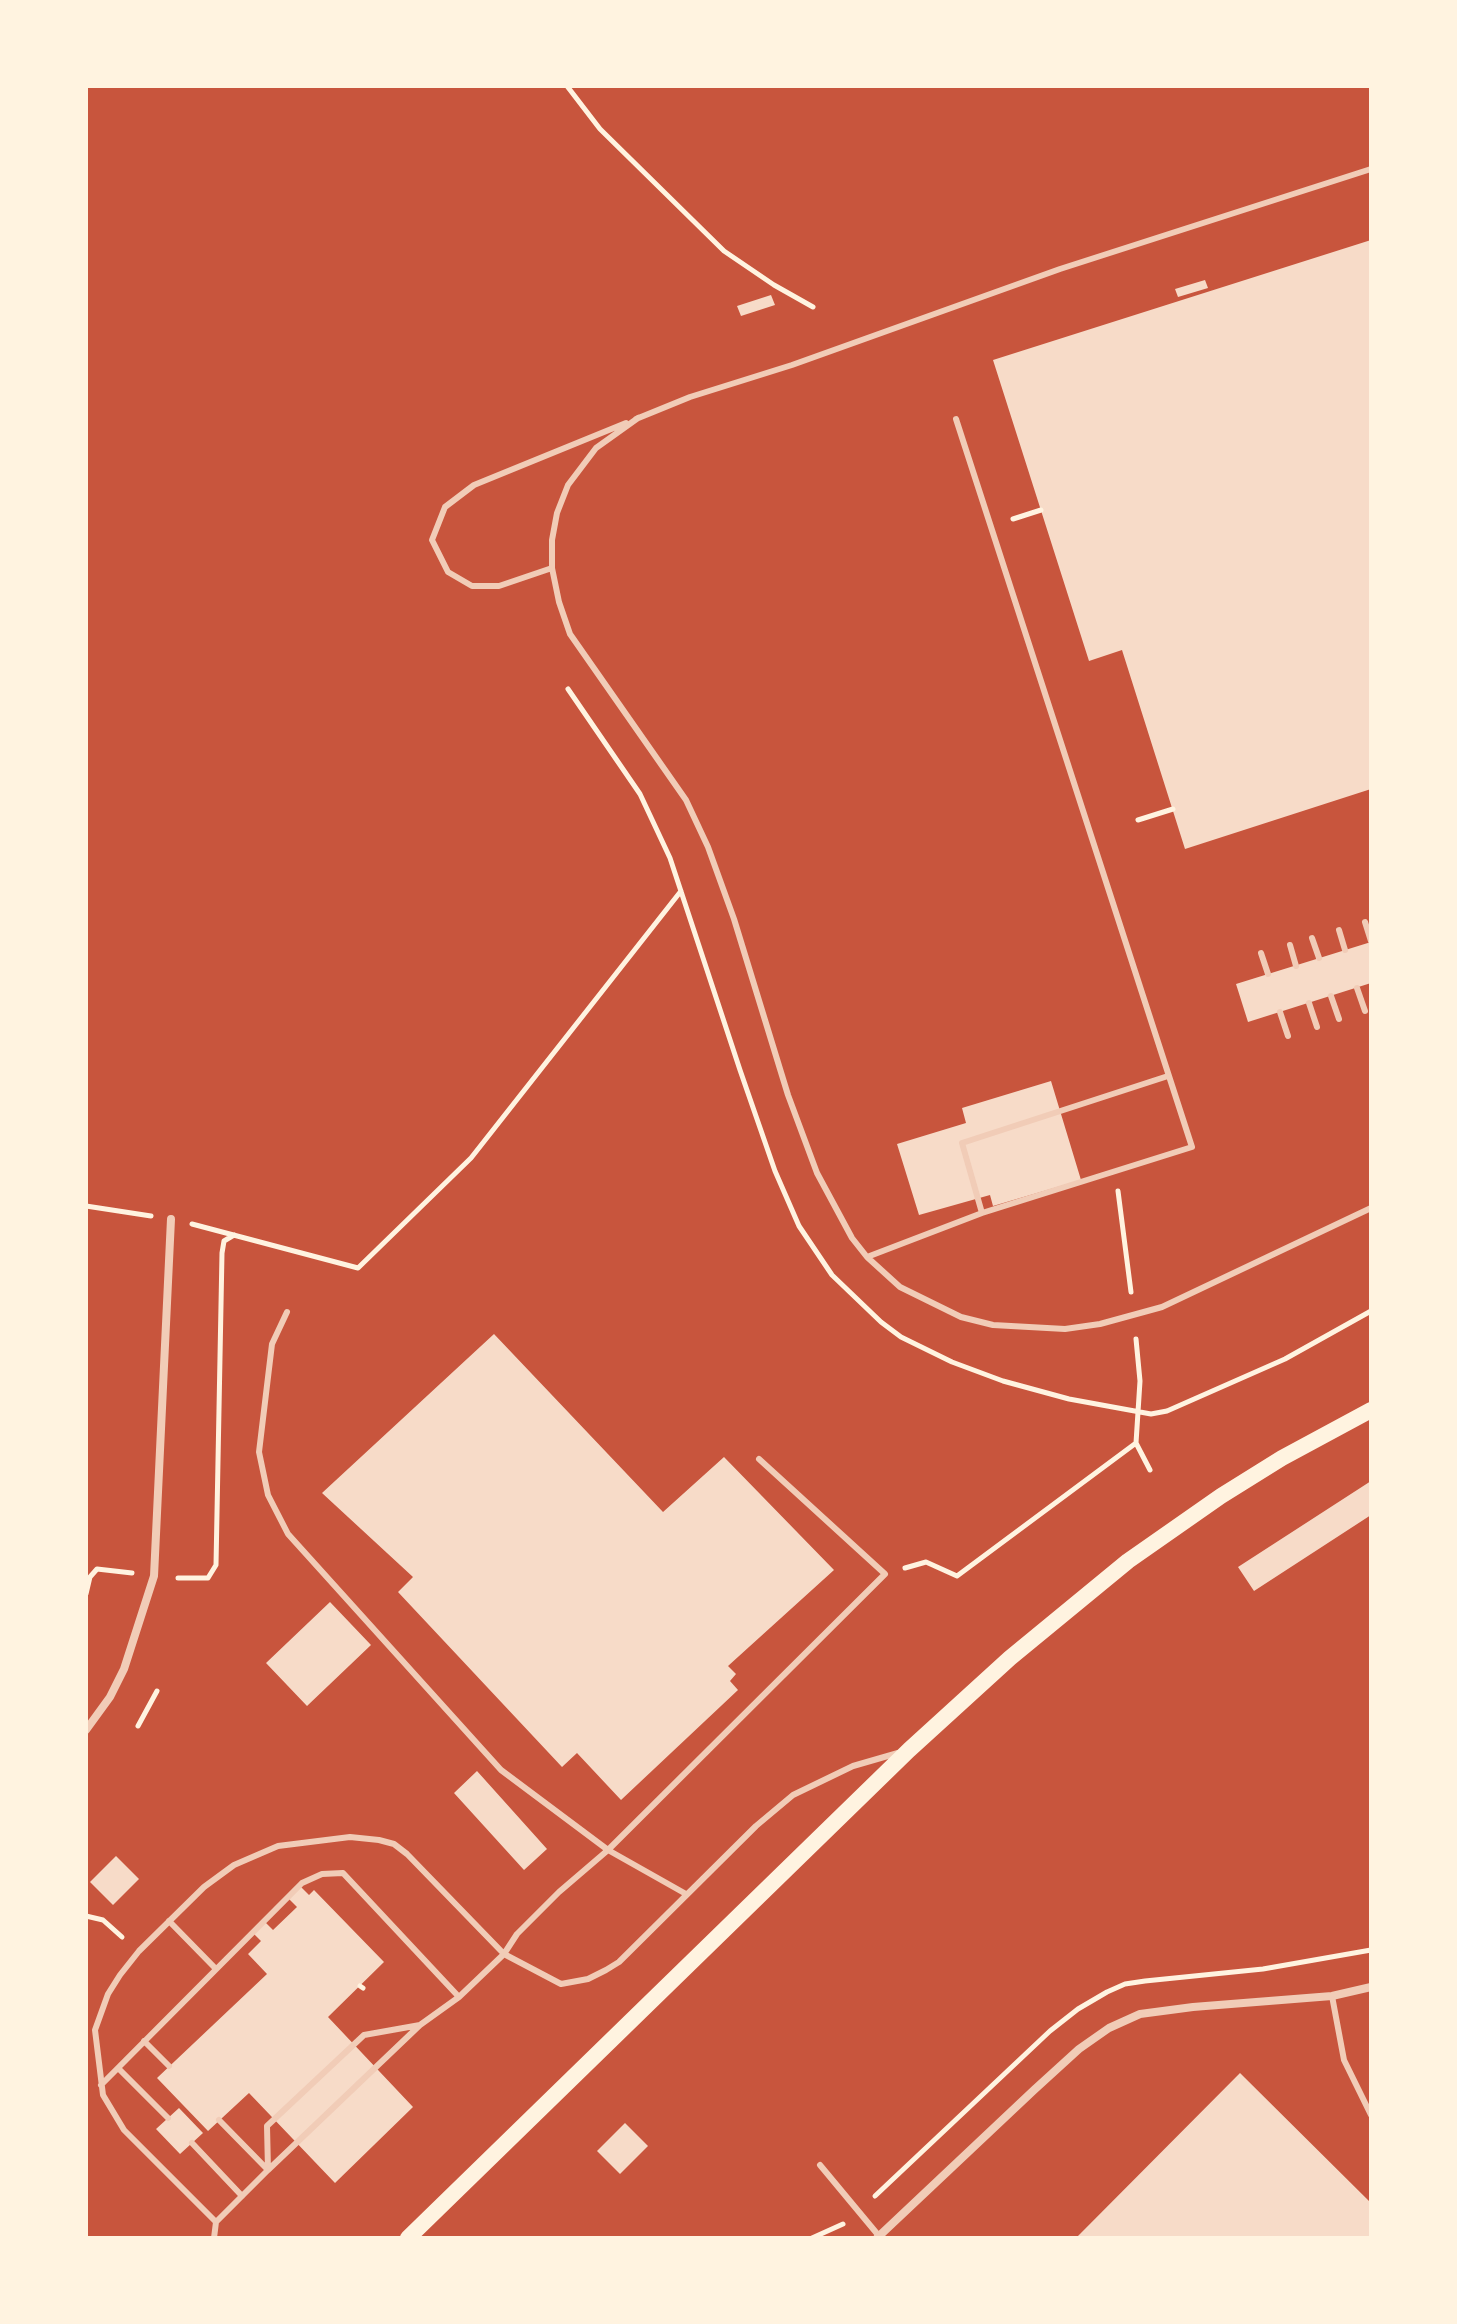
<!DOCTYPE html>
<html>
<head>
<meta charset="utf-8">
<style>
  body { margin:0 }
  #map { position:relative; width:1457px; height:2324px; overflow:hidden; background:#c8553d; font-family:Manrope,sans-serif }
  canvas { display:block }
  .frame { position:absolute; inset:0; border:88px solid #fff3e0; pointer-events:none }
</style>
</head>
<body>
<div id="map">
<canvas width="1457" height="2324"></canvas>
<div class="frame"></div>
</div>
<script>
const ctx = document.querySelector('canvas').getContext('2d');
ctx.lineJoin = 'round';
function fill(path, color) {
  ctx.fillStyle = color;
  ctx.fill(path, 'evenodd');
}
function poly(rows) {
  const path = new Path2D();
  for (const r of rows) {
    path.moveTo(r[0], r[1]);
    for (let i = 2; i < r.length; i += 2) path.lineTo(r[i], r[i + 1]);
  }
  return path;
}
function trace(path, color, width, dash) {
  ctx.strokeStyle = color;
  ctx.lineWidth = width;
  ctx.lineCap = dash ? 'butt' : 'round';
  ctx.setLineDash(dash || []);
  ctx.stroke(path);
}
const building = poly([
  [1371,240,1371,789,1185,849,1122,650,1089,661,993,360],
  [1205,280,1208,288,1178,297,1175,289],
  [771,295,775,305,741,316,737,306],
  [1371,942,1371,983,1248,1022,1236,984],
  [1051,1081,1081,1180,993,1206,990,1195,919,1215,897,1144,966,1123,962,1108],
  [494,1334,663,1512,724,1457,834,1570,728,1666,736,1674,730,1681,738,1690,621,1800,577,1753,562,1767,398,1592,413,1577,322,1493],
  [1371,1481,1371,1515,1254,1591,1238,1567],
  [330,1602,371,1645,307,1706,266,1663],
  [477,1771,547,1849,524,1870,454,1793],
  [116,1856,139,1879,113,1905,90,1882],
  [301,1887,309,1895,314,1890,384,1962,328,2017,413,2107,335,2183,249,2093,208,2131,157,2078,267,1974,248,1954,261,1941,254,1934,265,1922,273,1930,297,1907,289,1899],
  [1240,2073,1371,2203,1371,2238,1076,2238],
  [179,2108,203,2133,180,2154,156,2129],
  [625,2123,648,2146,620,2174,597,2151]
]);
const path = poly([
  [567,86,600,129,724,251,774,285,813,307],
  [1013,519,1041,510],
  [568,689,640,794,670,858,740,1070,775,1171,799,1226,832,1275,881,1322,901,1337,952,1362,1003,1381,1069,1399,1151,1414,1167,1411,1285,1359,1371,1311],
  [1138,820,1173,809],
  [1118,1191,1131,1292],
  [86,1206,151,1216],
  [192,1224,358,1268,471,1158,681,891],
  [1136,1443,1150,1470],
  [905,1568,926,1562,957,1576,1136,1443,1140,1381,1136,1339],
  [178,1578,208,1578,216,1565,222,1253,224,1241,234,1235],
  [86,1594,90,1577,97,1569,132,1573],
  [138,1726,157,1691],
  [86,1916,103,1920,122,1937],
  [360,1986,363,1988],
  [875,2196,1050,2031,1078,2009,1107,1992,1125,1984,1145,1981,1263,1969,1371,1950],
  [812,2238,843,2224]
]);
const service = poly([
  [638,418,596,448,568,485,557,513,552,540,552,568,559,602,570,634,686,800,708,847,734,919,788,1095,817,1173,852,1238,867,1257,900,1287,961,1317,993,1325,1065,1329,1100,1324,1162,1307,1371,1208],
  [636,419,690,397,792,365,1060,269,1371,169],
  [956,419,1192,1147,982,1213],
  [552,568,499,586,472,586,448,572,432,540,445,507,474,485,626,423],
  [1365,922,1371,941],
  [1339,930,1345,950],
  [1312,938,1319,958],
  [1290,945,1296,966],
  [1261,953,1268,974],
  [1357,988,1365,1011],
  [1331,996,1339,1019],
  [1309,1003,1317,1027],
  [1280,1012,1288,1036],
  [867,1257,982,1213,962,1143,1168,1076],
  [287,1312,272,1344,259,1452,268,1495,288,1534,501,1770,608,1850,686,1894],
  [169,1921,216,1969],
  [1332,1996,1344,2060,1371,2115],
  [144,2041,169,2066],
  [118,2068,168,2118],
  [101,2085,302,1883,322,1874,343,1873,459,1997],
  [219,2120,268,2170,420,2025],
  [192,2143,242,2196],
  [820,2165,879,2236],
  [216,2222,124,2130,103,2095,95,2030,108,1994,120,1975,139,1951,204,1887,234,1865,278,1846,350,1837,379,1840,394,1844,407,1854,504,1954,517,1934,559,1892,608,1850,885,1574,759,1459],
  [214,2238,216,2222,268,2170,267,2126,364,2035,420,2025,459,1997,504,1954,561,1984,588,1979,606,1970,619,1962,756,1826,793,1795,853,1766,898,1753]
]);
const minor = poly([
  [86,1730,110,1697,124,1669,154,1576,171,1219],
  [877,2238,1034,2090,1079,2049,1109,2028,1140,2014,1193,2007,1332,1996,1371,1987]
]);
const secondary = poly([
  [408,2238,909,1750,1010,1658,1128,1561,1221,1496,1282,1458,1371,1410]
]);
fill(building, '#f7dbc8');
trace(path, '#fff3e0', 5);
trace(service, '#f1ccb7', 6);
trace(minor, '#f1ccb7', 8);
trace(secondary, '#fff3e0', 16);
</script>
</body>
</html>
